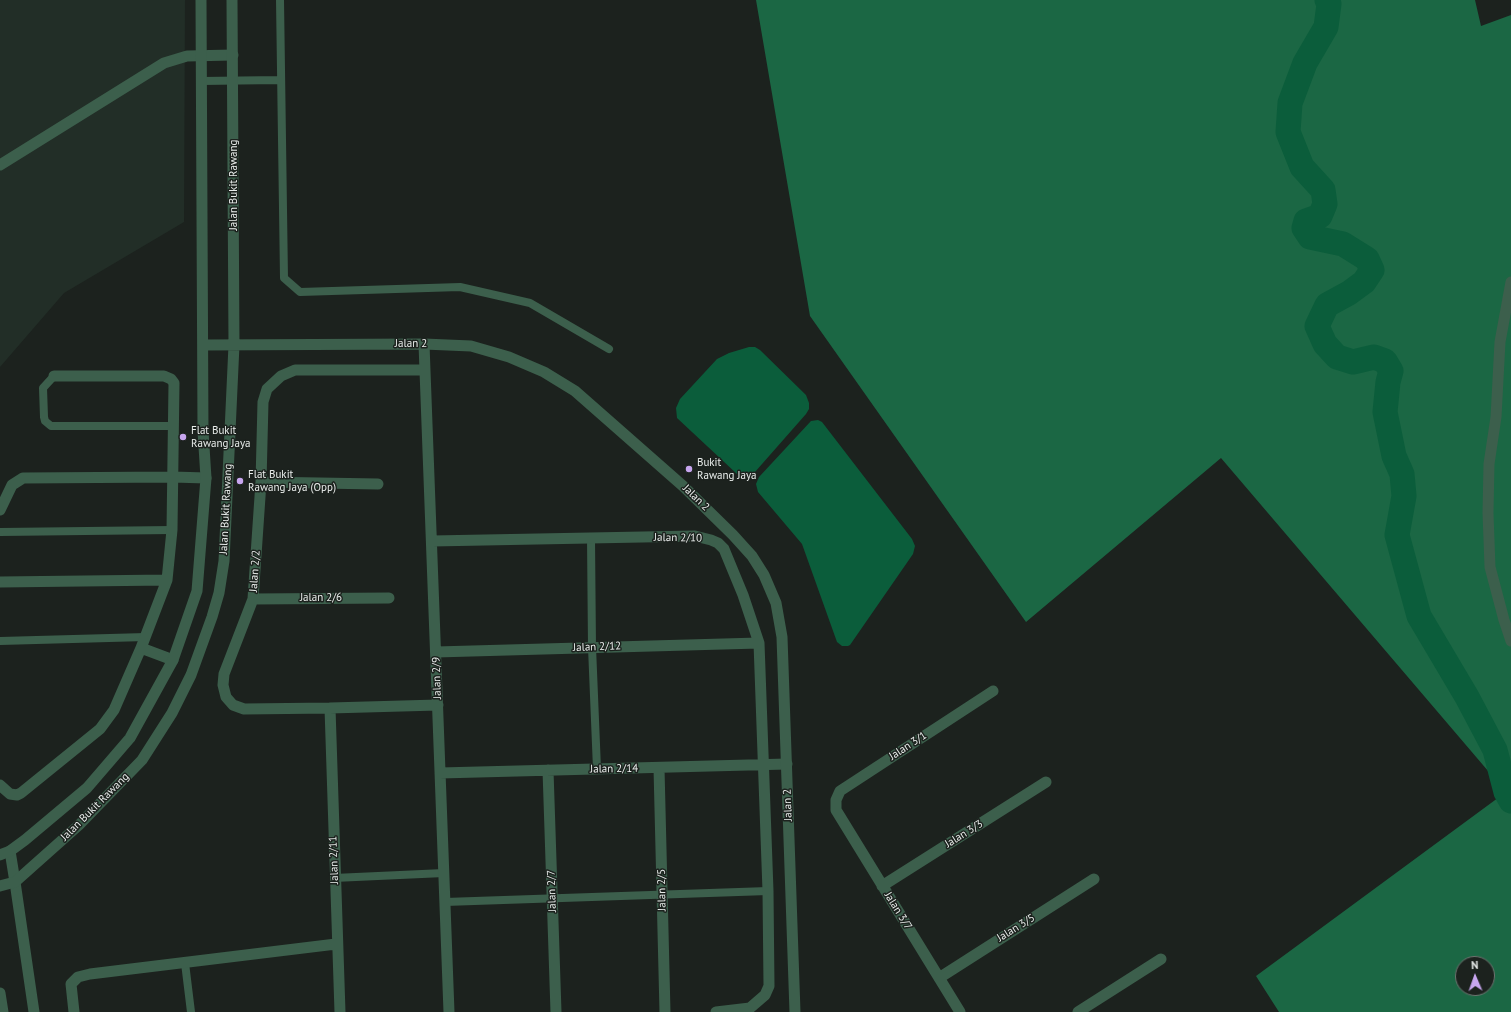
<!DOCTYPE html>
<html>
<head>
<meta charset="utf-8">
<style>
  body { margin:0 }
  #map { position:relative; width:1511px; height:1012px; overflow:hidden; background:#1c221e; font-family:"PT Sans",sans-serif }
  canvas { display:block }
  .north { position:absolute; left:1455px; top:956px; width:40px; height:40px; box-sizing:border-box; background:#1c221e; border:1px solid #6e7370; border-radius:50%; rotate:358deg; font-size:11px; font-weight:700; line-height:16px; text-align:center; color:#e9edeb }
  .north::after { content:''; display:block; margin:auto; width:14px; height:18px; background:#c7a6ef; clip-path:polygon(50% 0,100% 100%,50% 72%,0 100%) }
</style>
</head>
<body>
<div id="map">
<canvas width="1511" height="1012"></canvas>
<div class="north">N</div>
</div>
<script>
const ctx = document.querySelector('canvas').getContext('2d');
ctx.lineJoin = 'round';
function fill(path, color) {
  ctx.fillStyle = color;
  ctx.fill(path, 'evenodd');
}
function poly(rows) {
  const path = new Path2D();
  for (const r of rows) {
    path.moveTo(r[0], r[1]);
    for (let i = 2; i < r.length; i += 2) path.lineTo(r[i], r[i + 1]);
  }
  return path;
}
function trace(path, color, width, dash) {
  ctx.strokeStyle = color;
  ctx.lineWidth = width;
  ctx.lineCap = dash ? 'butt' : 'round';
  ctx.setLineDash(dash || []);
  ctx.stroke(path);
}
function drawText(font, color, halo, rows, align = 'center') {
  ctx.font = font + ' "PT Sans",sans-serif';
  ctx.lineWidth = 3;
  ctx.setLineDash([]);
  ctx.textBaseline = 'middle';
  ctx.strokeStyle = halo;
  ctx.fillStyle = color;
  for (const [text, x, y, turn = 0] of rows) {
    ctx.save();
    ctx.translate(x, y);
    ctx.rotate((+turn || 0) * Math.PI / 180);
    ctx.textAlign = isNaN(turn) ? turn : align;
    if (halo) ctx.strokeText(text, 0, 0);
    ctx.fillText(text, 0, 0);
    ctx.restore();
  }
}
const built = poly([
  [0,0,185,0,184,222,64,293,0,367]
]);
const forest = poly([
  [756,0,1475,0,1481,26,1511,15,1511,1012,1279,1012,1256,976,1506,792,1221,458,1026,622,810,316],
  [1463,964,1487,964,1487,988,1463,988]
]);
const water = poly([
  [749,347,755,347,760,350,806,395,809,403,809,409,806,414,755,472,748,475,742,475,737,474,677,418,676,408,680,399,717,359,729,353],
  [818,420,822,422,912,539,915,546,913,554,850,645,848,646,842,646,837,642,802,544,758,492,756,484,759,477,811,421]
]);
const river = poly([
  [1327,0,1329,4,1326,27,1305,63,1290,103,1288,132,1302,167,1323,190,1325,204,1320,216,1306,221,1304,228,1310,237,1343,244,1367,259,1372,270,1364,282,1349,293,1327,305,1317,326,1325,344,1337,357,1353,362,1374,357,1385,361,1391,371,1388,382,1385,412,1394,456,1402,474,1404,496,1397,535,1419,616,1467,697,1495,750,1506,792,1511,801]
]);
const service = poly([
  [280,0,284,278,300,292,460,287,530,303,609,349],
  [201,81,280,80],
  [54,376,43,388,44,417,45,421,51,426,174,426],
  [0,532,172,530],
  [591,539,592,647,597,769],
  [0,641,146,637],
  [334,878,444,873],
  [445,902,768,891],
  [185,963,191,1012]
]);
const minor = poly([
  [0,165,164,63,187,56,233,55],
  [1511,282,1500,342,1496,417,1489,464,1488,513,1490,567,1504,620,1511,641],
  [424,344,449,1012],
  [425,370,295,370,281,376,267,389,263,402,261,482,253,599,224,674,223,685,226,697,233,705,244,709,330,708,438,705],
  [54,376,164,376,171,379,174,383,172,530,167,580,141,648],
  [261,482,378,484],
  [0,510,12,485,23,478,173,477,206,478],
  [432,541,695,536,711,540,718,543,724,549,743,595,759,643,768,891,769,986,765,995,750,1008,716,1012],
  [0,582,167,580],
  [253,599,389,598],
  [436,652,759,643],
  [330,708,340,1012],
  [659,768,665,1012],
  [548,770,556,1012],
  [440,773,787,764],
  [0,785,10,794,17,795,21,793,100,729,114,710,141,648,173,660],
  [10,851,15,882,34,1012],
  [882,886,1046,782],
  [939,978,1094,879],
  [0,993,3,1012],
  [74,1012,71,984,78,977,90,974,336,944],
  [960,1012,836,810,836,800,840,791,993,691],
  [1078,1012,1161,959]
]);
const tertiary = poly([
  [203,345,424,344,471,346,509,357,544,372,575,391,683,486,733,535,752,556,764,575,776,603,782,637,795,1012],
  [0,855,10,851,25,840,87,788,130,738,173,660,197,591,206,478,203,431,201,0],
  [0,886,15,882,79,825,142,760,172,713,191,675,212,617,219,593,224,561,234,345,232,0]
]);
const markers = [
  [183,437,4,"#c7a6ef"],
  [689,469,4,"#c7a6ef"],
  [240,481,4,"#c7a6ef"]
];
const streetNames = [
  ["Jalan Bukit Rawang",234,185,-90],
  ["Jalan 2",411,344],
  ["Jalan 2",696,498,44],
  ["Jalan Bukit Rawang",226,509,-87],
  ["Jalan 2/10",678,538,1],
  ["Jalan 2/2",255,571,-86],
  ["Jalan 2/6",321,598],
  ["Jalan 2/12",597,647,-2],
  ["Jalan 2/9",437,678,-92],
  ["Jalan 3/1",908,746,-33],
  ["Jalan 2/14",614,769,-1],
  ["Jalan 2",788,805,-92],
  ["Jalan Bukit Rawang",95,807,-45],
  ["Jalan 3/3",964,834,-32],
  ["Jalan 2/11",334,860,-92],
  ["Jalan 2/5",662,890,-91],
  ["Jalan 2/7",552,891,-92],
  ["Jalan 3/7",898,911,58],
  ["Jalan 3/5",1016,928,-32]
];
const poiNames = [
  ["Flat Bukit",191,431],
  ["Rawang Jaya",191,444],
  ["Bukit",697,463],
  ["Rawang Jaya",697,476],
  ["Flat Bukit",248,475],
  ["Rawang Jaya (Opp)",248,488]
];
fill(built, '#222e27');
fill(forest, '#1b6744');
fill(water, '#0b5d3b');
trace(river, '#0b5d3b', 25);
trace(service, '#3c5f4c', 8);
trace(minor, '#3c5f4c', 11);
trace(tertiary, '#3c5f4c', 11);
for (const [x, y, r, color] of markers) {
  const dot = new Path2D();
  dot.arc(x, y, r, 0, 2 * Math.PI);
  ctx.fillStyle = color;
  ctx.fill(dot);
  trace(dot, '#1c221e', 1.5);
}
drawText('11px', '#e9edeb', '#1c221e', streetNames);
drawText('11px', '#e9edeb', '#1c221e', poiNames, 'left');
</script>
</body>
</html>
